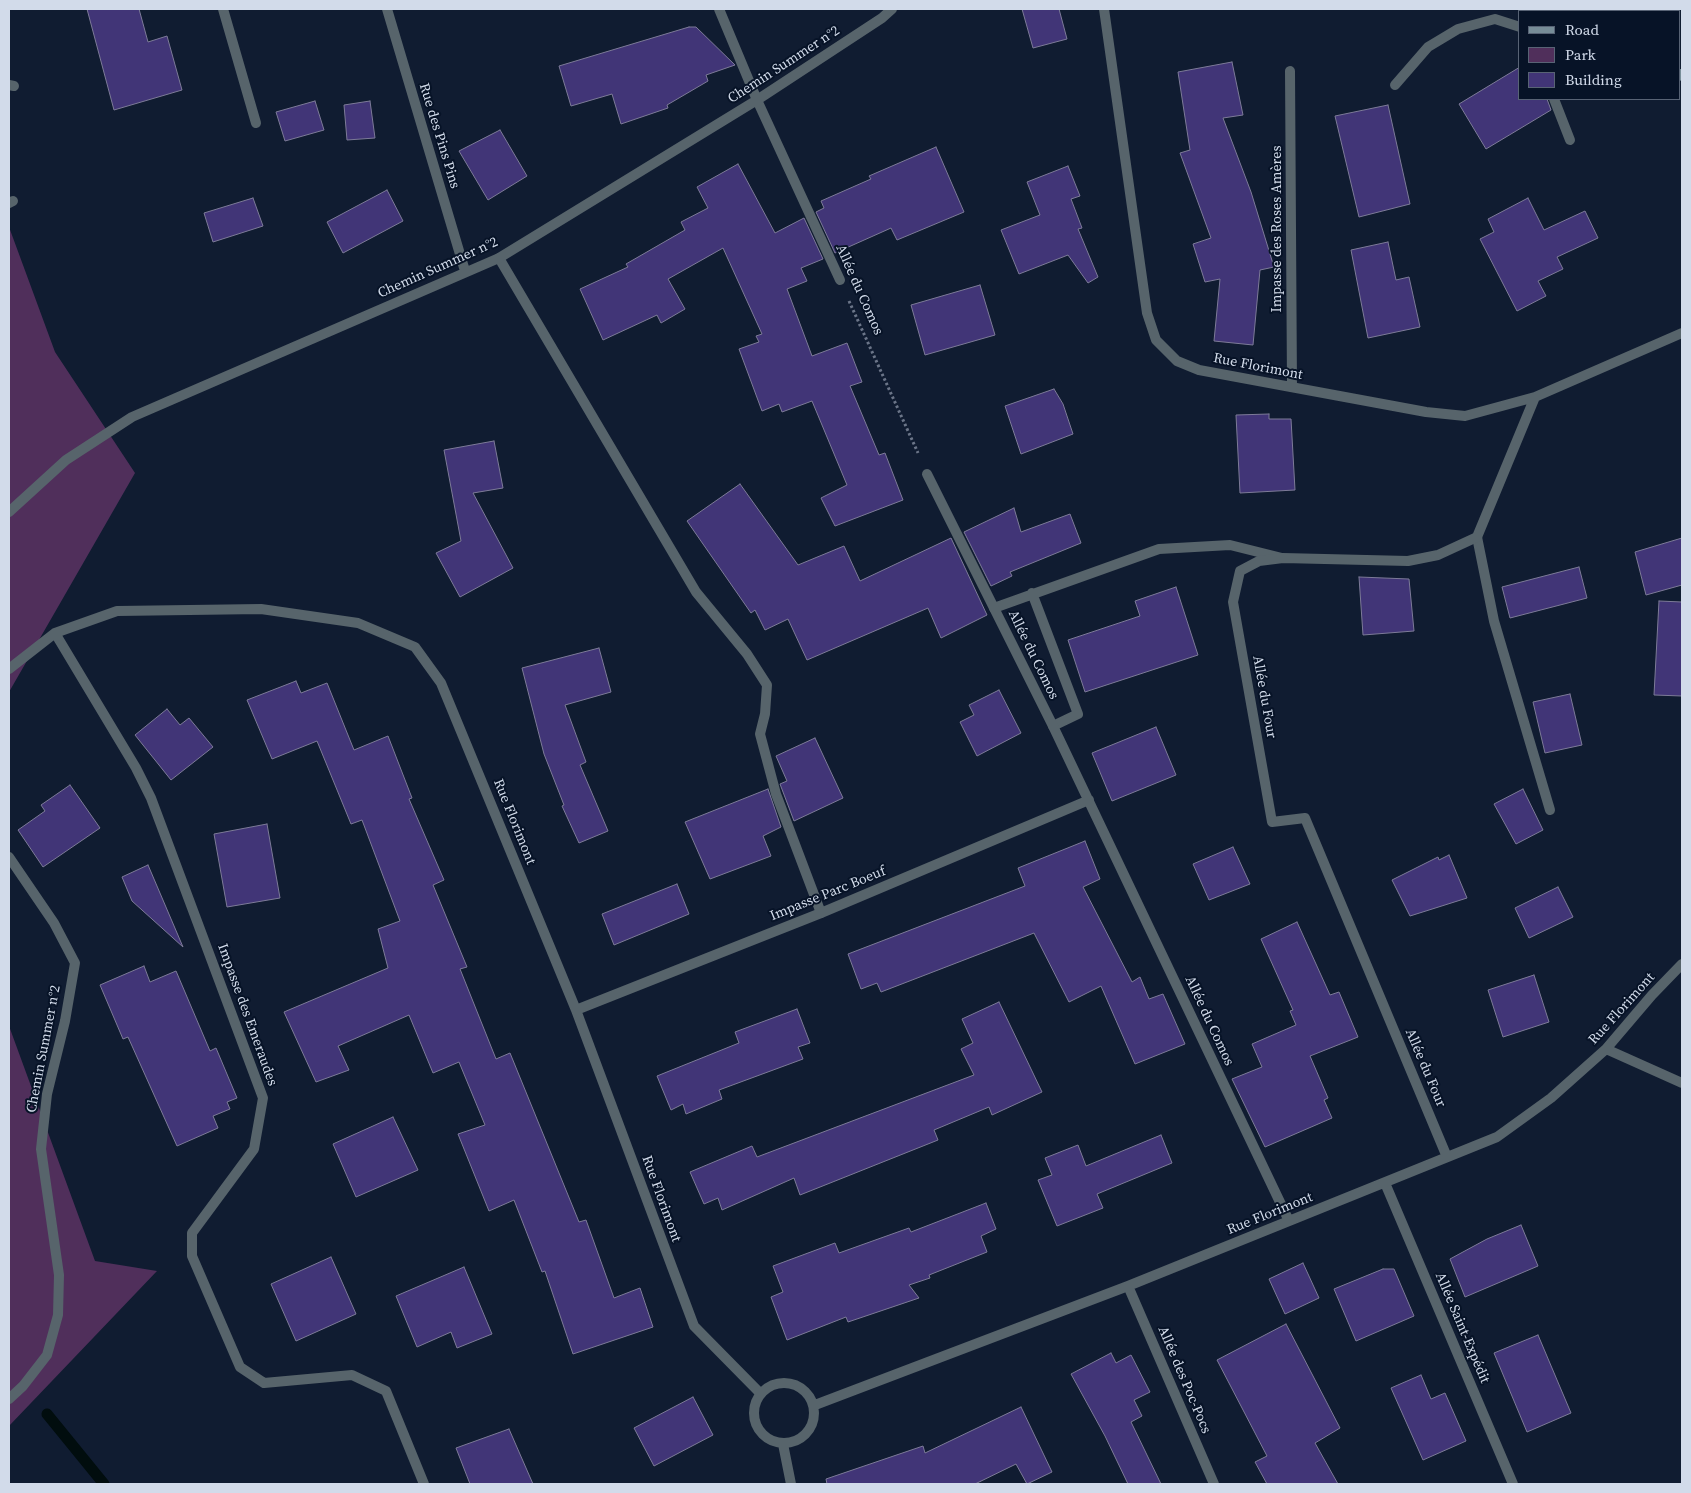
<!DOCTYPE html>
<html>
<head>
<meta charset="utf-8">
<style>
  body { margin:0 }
  #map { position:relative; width:1691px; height:1493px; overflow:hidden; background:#101c31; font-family:"Source Serif 4",serif }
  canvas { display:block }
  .frame { position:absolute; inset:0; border:10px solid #d2dbea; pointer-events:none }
  .legend { position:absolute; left:1518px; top:10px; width:162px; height:90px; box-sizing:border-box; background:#071327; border:1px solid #586375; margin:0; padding:6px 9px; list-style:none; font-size:15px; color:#d2dbea }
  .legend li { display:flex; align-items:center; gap:10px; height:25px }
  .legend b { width:25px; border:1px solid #586375 }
</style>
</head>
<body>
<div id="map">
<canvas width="1691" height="1493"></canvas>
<div class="frame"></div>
<ul class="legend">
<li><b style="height:6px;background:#778d98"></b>Road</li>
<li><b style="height:14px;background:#502f5b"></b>Park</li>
<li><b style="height:14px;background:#413577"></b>Building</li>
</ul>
</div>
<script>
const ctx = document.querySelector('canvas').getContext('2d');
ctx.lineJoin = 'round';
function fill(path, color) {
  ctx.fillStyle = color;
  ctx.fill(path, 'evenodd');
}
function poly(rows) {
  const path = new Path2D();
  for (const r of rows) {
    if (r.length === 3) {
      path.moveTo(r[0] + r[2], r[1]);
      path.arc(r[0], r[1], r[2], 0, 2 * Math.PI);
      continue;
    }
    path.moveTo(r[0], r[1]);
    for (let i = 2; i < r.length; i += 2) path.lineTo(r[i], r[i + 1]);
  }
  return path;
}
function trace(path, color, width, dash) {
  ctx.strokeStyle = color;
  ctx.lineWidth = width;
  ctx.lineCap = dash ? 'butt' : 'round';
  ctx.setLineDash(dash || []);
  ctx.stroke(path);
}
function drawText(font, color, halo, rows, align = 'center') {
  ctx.font = font + ' "Source Serif 4",serif';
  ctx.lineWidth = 4;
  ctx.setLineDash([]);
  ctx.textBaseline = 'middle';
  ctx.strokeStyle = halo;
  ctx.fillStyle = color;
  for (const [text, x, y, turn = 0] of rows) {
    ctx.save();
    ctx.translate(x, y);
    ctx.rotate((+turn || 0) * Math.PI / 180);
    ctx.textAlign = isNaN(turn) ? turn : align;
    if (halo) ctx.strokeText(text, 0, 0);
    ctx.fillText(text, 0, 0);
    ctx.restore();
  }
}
const green = poly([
  [9,227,55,352,135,473,9,692],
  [9,1026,95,1261,157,1271,9,1426]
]);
const stream = poly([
  [47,1414,104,1484]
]);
const building = poly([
  [87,9,139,9,148,42,167,36,182,90,114,110,87,9],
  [1022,9,1059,9,1067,39,1033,48,1022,9],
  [689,27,696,27,735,65,706,75,708,81,667,105,668,108,621,124,612,94,571,106,559,66,689,27],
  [1232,62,1243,115,1223,118,1251,192,1274,267,1260,270,1253,345,1214,341,1220,279,1205,282,1193,244,1211,238,1180,153,1190,150,1178,72,1232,62],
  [1520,67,1520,99,1547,99,1551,110,1486,149,1459,104,1520,67],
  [315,101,324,130,285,141,276,112,315,101],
  [370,101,375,138,347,140,344,105,370,101],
  [1388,105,1410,204,1359,217,1335,116,1388,105],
  [500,130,527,176,488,200,459,151,500,130],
  [936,147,964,212,897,240,891,228,835,253,816,212,824,208,821,201,871,179,869,176,936,147],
  [738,164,775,233,804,218,823,259,801,268,807,281,787,289,812,356,847,343,862,382,850,386,879,455,885,453,903,500,835,526,821,498,847,485,812,401,782,412,779,404,762,411,739,349,759,342,756,336,762,334,723,248,668,279,685,309,661,323,657,315,603,340,580,289,628,267,626,264,685,230,681,222,708,208,697,187,738,164],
  [1068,166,1080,196,1071,199,1082,228,1078,229,1098,277,1088,283,1068,255,1019,274,1001,230,1040,215,1027,182,1068,166],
  [387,190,403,221,343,253,327,222,387,190],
  [253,198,263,226,213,242,204,213,253,198],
  [1528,198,1544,230,1585,211,1598,238,1557,257,1563,269,1538,281,1546,296,1517,311,1480,239,1494,232,1488,219,1528,198],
  [1388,242,1396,280,1409,277,1420,327,1368,338,1351,250,1388,242],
  [980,285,995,335,925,355,911,305,980,285],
  [1054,389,1063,404,1073,434,1021,454,1005,406,1054,389],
  [1269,414,1269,419,1291,419,1295,490,1240,493,1236,415,1269,414],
  [494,441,503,488,473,493,513,568,460,597,436,553,461,541,444,450,494,441],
  [740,484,798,565,844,546,860,581,951,538,987,615,941,638,928,608,807,660,788,619,765,630,755,610,751,613,687,521,740,484],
  [1014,508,1021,532,1070,514,1081,543,1010,572,1012,576,991,586,964,532,1014,508],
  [1682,538,1682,585,1646,595,1635,552,1682,538],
  [1579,567,1587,598,1510,618,1502,587,1579,567],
  [1359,577,1409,579,1414,631,1363,635,1359,577],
  [1176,587,1198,655,1085,692,1068,640,1140,616,1135,601,1176,587],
  [1659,601,1682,602,1682,696,1654,695,1659,601],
  [599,648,611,692,565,705,586,762,580,765,608,831,579,843,562,806,564,805,544,754,522,668,599,648],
  [296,681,301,693,327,683,354,750,388,736,412,798,409,799,444,880,433,885,467,967,460,969,496,1059,510,1053,579,1222,586,1220,614,1298,640,1288,653,1327,573,1354,545,1271,542,1272,514,1200,489,1211,458,1134,485,1125,459,1062,433,1073,409,1015,338,1046,349,1070,316,1082,284,1012,388,968,378,929,400,921,362,820,351,824,317,741,272,759,247,700,296,681],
  [999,690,1021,733,977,756,960,722,974,715,969,705,999,690],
  [1570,694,1582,745,1545,753,1533,702,1570,694],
  [167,709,180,725,189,718,213,747,171,780,135,735,167,709],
  [1156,727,1176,775,1112,801,1092,753,1156,727],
  [815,738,843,798,794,821,780,784,787,781,776,756,815,738],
  [70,785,100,828,43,867,18,830,45,811,41,805,70,785],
  [768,789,781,827,763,836,771,856,710,879,685,822,768,789],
  [1523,789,1543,830,1516,844,1494,804,1523,789],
  [267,824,280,898,227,907,214,834,267,824],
  [1085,841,1100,879,1083,887,1132,982,1140,977,1149,999,1163,994,1185,1044,1135,1064,1101,986,1069,1002,1034,933,881,992,877,983,861,989,848,954,1025,886,1018,868,1085,841],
  [1233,847,1250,884,1209,900,1193,864,1233,847],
  [1449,855,1467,898,1410,916,1392,880,1438,857,1439,860,1449,855],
  [148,865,183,947,132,901,122,877,148,865],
  [677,884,689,914,614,945,602,914,677,884],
  [1558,887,1573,917,1529,938,1515,908,1558,887],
  [1297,922,1330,995,1339,992,1358,1037,1310,1056,1328,1098,1324,1100,1332,1118,1265,1147,1232,1079,1262,1067,1252,1044,1296,1025,1290,1011,1293,1010,1261,939,1297,922],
  [144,966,150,982,176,971,210,1051,216,1048,237,1098,227,1102,230,1109,213,1116,218,1128,177,1146,128,1037,123,1039,100,985,144,966],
  [1534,975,1549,1022,1503,1037,1488,990,1534,975],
  [999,1002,1042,1092,992,1115,989,1107,934,1130,938,1140,800,1195,794,1178,722,1210,718,1198,704,1204,690,1172,752,1146,757,1157,974,1075,961,1049,973,1043,962,1019,999,1002],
  [797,1009,810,1043,798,1047,803,1059,719,1090,722,1099,686,1114,683,1104,671,1110,657,1076,739,1043,735,1032,797,1009],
  [393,1117,418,1170,356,1197,333,1144,393,1117],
  [1161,1135,1172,1163,1097,1194,1103,1208,1057,1226,1038,1180,1052,1175,1045,1158,1078,1145,1086,1166,1161,1135],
  [986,1203,996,1229,981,1236,987,1252,929,1275,930,1278,909,1285,919,1298,848,1322,846,1317,787,1340,771,1297,783,1292,773,1266,835,1243,839,1253,909,1228,911,1232,986,1203],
  [1521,1225,1538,1266,1465,1297,1450,1259,1487,1239,1521,1225],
  [331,1257,356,1314,296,1341,271,1284,331,1257],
  [1303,1263,1319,1298,1285,1314,1269,1279,1303,1263],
  [464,1267,492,1334,457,1348,451,1332,417,1347,396,1296,464,1267],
  [1383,1269,1394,1269,1414,1316,1356,1341,1334,1289,1383,1269],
  [1286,1324,1340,1428,1315,1443,1338,1484,1267,1484,1255,1462,1267,1456,1217,1360,1286,1324],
  [1538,1335,1571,1413,1527,1432,1494,1353,1538,1335],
  [1111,1353,1116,1363,1131,1355,1150,1392,1134,1400,1142,1416,1131,1422,1161,1484,1128,1484,1105,1436,1071,1374,1111,1353],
  [1421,1375,1431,1399,1445,1393,1466,1441,1423,1460,1391,1388,1421,1375],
  [693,1397,713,1435,654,1466,634,1428,693,1397],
  [1021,1407,1052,1472,1027,1484,1016,1464,975,1484,827,1484,826,1479,923,1446,925,1453,1021,1407],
  [509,1429,533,1484,470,1484,456,1448,509,1429]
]);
const path = poly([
  [849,301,918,453]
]);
const service = poly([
  [1536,11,1538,9],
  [9,85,14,86],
  [1395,85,1428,47,1458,29,1495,19,1520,27],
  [1554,99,1570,140],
  [9,203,13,201],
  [499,258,696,592,747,654,767,685,765,714,760,734,776,794,821,913],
  [1477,537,1494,621,1550,810],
  [1032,593,1078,714,1053,726],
  [994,608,1159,549,1230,545,1282,558]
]);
const minor = poly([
  [223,9,256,123],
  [387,9,465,271],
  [719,9,757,100,840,280],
  [1104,9,1147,313,1156,340,1177,361,1199,370,1426,412,1465,416,1535,397,1682,333],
  [1290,71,1292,387],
  [927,474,1053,726,1289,1221],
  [9,512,66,460,132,417,499,258,757,100,882,18,892,9],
  [55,633,136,768,151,798,263,1098,254,1149,192,1233,192,1256,240,1367,264,1383,352,1375,386,1391,424,1484],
  [9,669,55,633,117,611,261,609,358,623,415,647,441,683,576,1010,694,1326,760,1393],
  [9,857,54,923,75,963,65,1021,47,1094,41,1149,59,1275,58,1315,47,1355,23,1386,9,1399],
  [576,1010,821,913,1089,800],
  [1606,1049,1682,1083],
  [1447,1157,1305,818,1272,822,1233,602,1240,571,1259,561,1283,558,1408,561,1438,555,1477,537,1535,397],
  [1385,1183,1513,1484],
  [1128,1286,1214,1484],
  [784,1413,30],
  [815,1405,1128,1286,1497,1137,1551,1098,1606,1049,1652,995,1682,964],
  [783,1444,791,1484]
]);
const secondary = poly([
  [1573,9,1577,11],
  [1680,74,1682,76]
]);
const streetNames = [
  ["Chemin Summer n°2",784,65,-33],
  ["Rue des Pins Pins",439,136,73],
  ["Impasse des Roses Amères",1277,229,-90],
  ["Chemin Summer n°2",438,268,-24],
  ["Allée du Comos",859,290,66],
  ["Rue Florimont",1258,367,11],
  ["Allée du Comos",1033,655,64],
  ["Allée du Four",1264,697,80],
  ["Rue Florimont",514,822,68],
  ["Impasse Parc Boeuf",828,894,-22],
  ["Rue Florimont",1622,1009,-48],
  ["Impasse des Emeraudes",247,1015,70],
  ["Allée du Comos",1209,1021,65],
  ["Chemin Summer n°2",44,1049,-79],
  ["Allée du Four",1425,1068,67],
  ["Rue Florimont",661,1199,70],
  ["Rue Florimont",1270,1214,-22],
  ["Allée Saint-Expédit",1462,1328,67],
  ["Allée des Poc-Pocs",1184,1380,67]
];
fill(green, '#502f5b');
trace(stream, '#010d0e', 11);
fill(building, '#413577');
trace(building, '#7d7b98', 1);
trace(path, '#6b7588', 3, [2.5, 2.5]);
trace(service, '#57646b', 10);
trace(minor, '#57646b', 10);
trace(secondary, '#778d98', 10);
drawText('14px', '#d2dbea', '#071327', streetNames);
</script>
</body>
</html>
